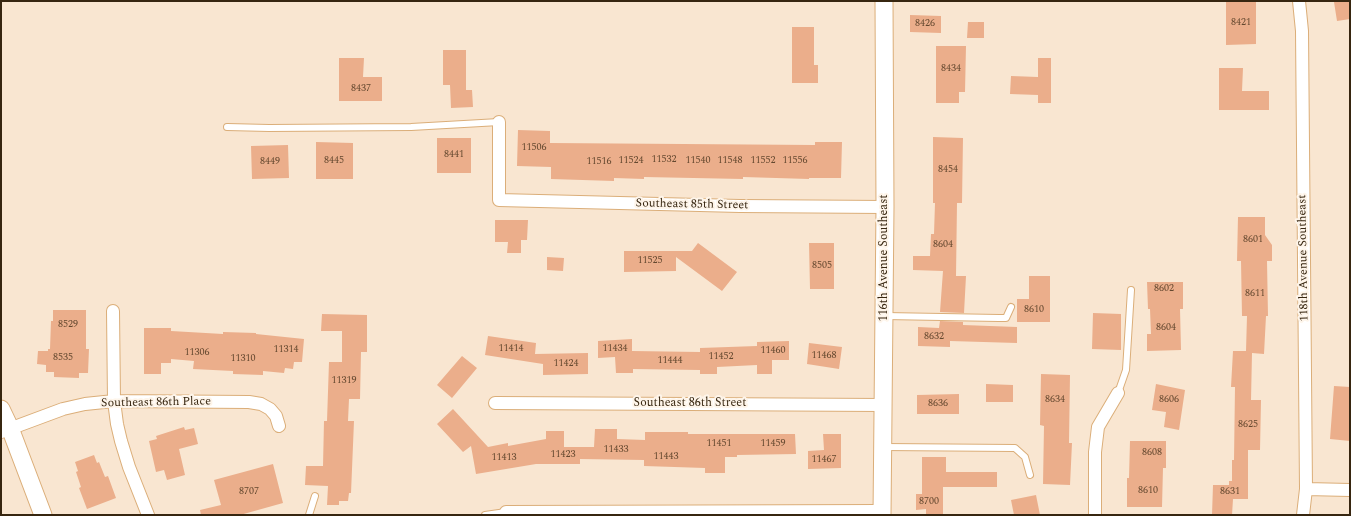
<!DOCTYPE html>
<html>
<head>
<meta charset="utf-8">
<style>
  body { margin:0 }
  #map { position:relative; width:1351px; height:516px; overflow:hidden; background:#f9e6d1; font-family:Spectral,serif }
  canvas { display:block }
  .frame { position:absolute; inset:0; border:2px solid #372610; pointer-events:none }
</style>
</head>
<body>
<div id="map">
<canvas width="1351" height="516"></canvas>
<div class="frame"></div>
</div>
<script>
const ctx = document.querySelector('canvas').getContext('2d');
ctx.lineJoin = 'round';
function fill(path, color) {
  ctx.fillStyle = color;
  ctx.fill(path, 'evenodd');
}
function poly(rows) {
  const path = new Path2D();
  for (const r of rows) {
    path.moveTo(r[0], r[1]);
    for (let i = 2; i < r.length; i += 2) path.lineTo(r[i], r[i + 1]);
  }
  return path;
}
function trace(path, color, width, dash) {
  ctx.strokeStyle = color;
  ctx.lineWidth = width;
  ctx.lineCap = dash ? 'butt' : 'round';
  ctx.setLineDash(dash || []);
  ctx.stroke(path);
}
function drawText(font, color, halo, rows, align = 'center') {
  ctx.font = font + ' Spectral,serif';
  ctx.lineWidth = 4;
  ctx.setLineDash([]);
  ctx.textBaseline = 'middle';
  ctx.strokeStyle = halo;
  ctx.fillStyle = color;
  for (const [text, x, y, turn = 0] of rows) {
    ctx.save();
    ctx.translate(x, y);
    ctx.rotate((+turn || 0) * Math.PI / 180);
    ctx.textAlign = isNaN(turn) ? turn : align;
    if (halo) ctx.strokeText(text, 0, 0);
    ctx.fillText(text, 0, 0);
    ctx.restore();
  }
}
const building = poly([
  [1226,1,1256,1,1256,44,1226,45],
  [1340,1,1350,1,1350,19,1337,21,1334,2],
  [910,15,941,16,941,33,910,32],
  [968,22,984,22,984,38,967,38],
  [792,27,814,27,814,65,818,65,818,83,792,83],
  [936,46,966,46,965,92,959,92,959,103,936,103],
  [443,50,466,50,466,90,472,90,473,107,451,108,450,85,443,85],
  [339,58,364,58,363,77,382,77,382,101,339,101],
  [1038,58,1051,58,1051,103,1038,103,1038,95,1010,94,1011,76,1038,77],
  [1219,68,1243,68,1242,91,1269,91,1269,110,1219,110],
  [518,130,550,131,550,143,815,145,815,142,842,142,841,178,809,178,809,179,743,177,743,179,644,177,644,179,614,178,614,181,551,179,551,167,517,166],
  [933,137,963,138,962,203,957,203,956,276,966,276,964,313,940,312,943,271,913,270,913,256,930,256,931,234,934,234,935,203,933,203],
  [437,138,471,138,471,173,437,173],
  [316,142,353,143,353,179,316,179],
  [288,145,289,178,252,179,251,146],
  [1238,217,1265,217,1265,235,1272,245,1272,261,1267,261,1268,316,1266,316,1264,354,1252,353,1251,400,1261,400,1260,450,1248,450,1248,499,1233,499,1232,515,1212,515,1213,485,1229,485,1229,481,1232,481,1232,460,1234,460,1235,387,1231,387,1233,351,1246,351,1247,316,1242,316,1241,261,1237,261],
  [495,220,528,220,527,240,521,240,521,253,507,253,508,242,495,242],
  [698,243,737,272,722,291,676,257,676,271,624,272,624,251,692,251],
  [809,243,834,243,834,289,810,289],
  [547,257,564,258,563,271,547,270],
  [1029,276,1050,276,1050,322,1017,322,1017,299,1029,299],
  [1147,282,1183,282,1183,309,1180,309,1181,350,1147,351,1147,334,1151,334,1150,309,1148,309],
  [53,310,86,310,86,349,89,349,88,373,79,373,79,378,54,377,54,372,46,372,46,365,37,364,38,351,48,351,48,349,50,349,51,321,53,321],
  [1093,313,1121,314,1121,350,1092,349],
  [322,314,367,315,367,352,361,352,360,399,349,399,348,421,354,421,351,493,349,493,348,501,339,501,339,505,327,505,328,486,305,485,306,466,323,466,324,421,327,421,329,362,342,362,342,331,321,331],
  [940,321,963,322,963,325,1017,327,1017,343,950,341,950,347,918,346,918,327,939,328],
  [144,328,171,328,171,331,223,334,223,332,256,333,256,334,304,339,302,362,294,362,293,369,285,368,284,373,263,371,263,375,233,374,233,371,193,369,194,361,171,359,171,363,161,363,161,374,144,374],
  [488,336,536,343,535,354,588,353,588,374,543,375,543,364,485,355],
  [632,339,632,351,700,352,700,348,757,346,757,342,789,341,789,360,772,360,772,374,757,374,757,365,717,367,717,374,700,374,700,370,633,369,633,373,616,373,615,357,598,358,598,341],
  [809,343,842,347,839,369,807,364],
  [462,356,477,368,452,398,437,385],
  [1041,374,1070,375,1069,443,1072,443,1070,485,1043,484,1044,426,1040,425],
  [986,384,1013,385,1013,402,986,402],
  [1156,384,1185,390,1179,430,1164,427,1166,412,1152,410],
  [1334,386,1350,387,1350,441,1330,439],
  [959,394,959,414,917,414,917,395],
  [453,409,488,447,508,443,508,446,546,439,546,431,564,431,564,447,594,447,595,429,617,429,617,439,645,440,645,432,688,432,688,434,795,434,796,454,737,455,737,457,725,457,725,473,705,473,705,468,644,466,644,460,580,459,580,464,536,464,476,474,471,446,463,452,437,424],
  [184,427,185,430,194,428,198,444,179,449,185,475,167,480,164,470,156,472,149,441,157,439,156,436],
  [823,434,841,434,841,468,808,469,808,451,824,450],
  [1130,441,1166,441,1166,468,1163,468,1162,507,1127,507,1127,478,1129,478],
  [94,455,97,463,99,462,105,477,108,476,116,498,87,509,79,488,81,487,76,472,78,471,75,462],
  [922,457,946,457,946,472,997,472,997,487,943,487,943,515,926,515,926,509,916,510,916,494,922,494],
  [273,464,283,503,240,515,201,515,200,510,221,505,214,480],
  [1036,495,1040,515,1014,515,1011,500]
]);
const lane = poly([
  [227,127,269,128,411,127,499,122],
  [885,316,999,318,1006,318,1011,307],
  [1118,393,1126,370,1131,290],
  [883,447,1015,448,1025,457,1030,475],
  [309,515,315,496],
  [485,515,506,512]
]);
const street = poly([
  [1299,1,1302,31,1306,489,1303,515],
  [499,122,499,200,740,206,885,207],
  [113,311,114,401,117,424,121,441,129,467,148,515],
  [495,403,884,405],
  [1,432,63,409,85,404,114,401,249,402,261,404,270,409,276,416,279,426],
  [1306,489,1350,490],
  [506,512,882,511],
  [1095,515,1095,452,1098,427,1118,393]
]);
const secondary = poly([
  [1,409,10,428,43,515],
  [882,515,885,207,884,1]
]);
const numberNames = [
  ["8421",1241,23],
  ["8426",925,24],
  ["8434",951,69],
  ["8437",361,89],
  ["11506",534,148],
  ["8441",454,155],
  ["11532",664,160],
  ["8445",334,161],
  ["11524",631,161],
  ["11540",698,161],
  ["11548",730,161],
  ["11552",763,161],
  ["11556",795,161],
  ["8449",270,162],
  ["11516",599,162],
  ["8454",948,170],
  ["8601",1253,240],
  ["8604",943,245],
  ["11525",650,261],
  ["8505",822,266],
  ["8602",1164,289],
  ["8611",1255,294],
  ["8610",1034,310],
  ["8529",68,325],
  ["8604",1166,328],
  ["8632",934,337],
  ["11414",511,349],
  ["11434",615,349],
  ["11314",286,350],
  ["11460",773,351],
  ["11306",197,353],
  ["11468",824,356],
  ["11452",721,357],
  ["8535",63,358],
  ["11310",243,359],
  ["11444",670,361],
  ["11424",566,364],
  ["11319",344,381],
  ["8634",1055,400],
  ["8606",1169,400],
  ["8636",938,404],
  ["8625",1248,425],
  ["11451",719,444],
  ["11459",773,444],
  ["11433",616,450],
  ["8608",1152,453],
  ["11423",563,455],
  ["11443",666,457],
  ["11413",504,458],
  ["11467",824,460],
  ["8610",1148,491],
  ["8707",249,492],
  ["8631",1230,492],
  ["8700",929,502]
];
const streetNames = [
  ["Southeast 85th Street",692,205,1],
  ["116th Avenue Southeast",885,258,-90],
  ["118th Avenue Southeast",1304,258,-91],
  ["Southeast 86th Place",156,403,-1],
  ["Southeast 86th Street",690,404]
];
fill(building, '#ebae8b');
trace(lane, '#dbae79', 8);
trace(street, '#dbae79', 14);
trace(secondary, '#dbae79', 19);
trace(lane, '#fff', 6);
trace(street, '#fff', 12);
trace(secondary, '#fff', 17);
drawText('10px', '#64482f', null, numberNames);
drawText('12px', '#372610', '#fef5ea', streetNames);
</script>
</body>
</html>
